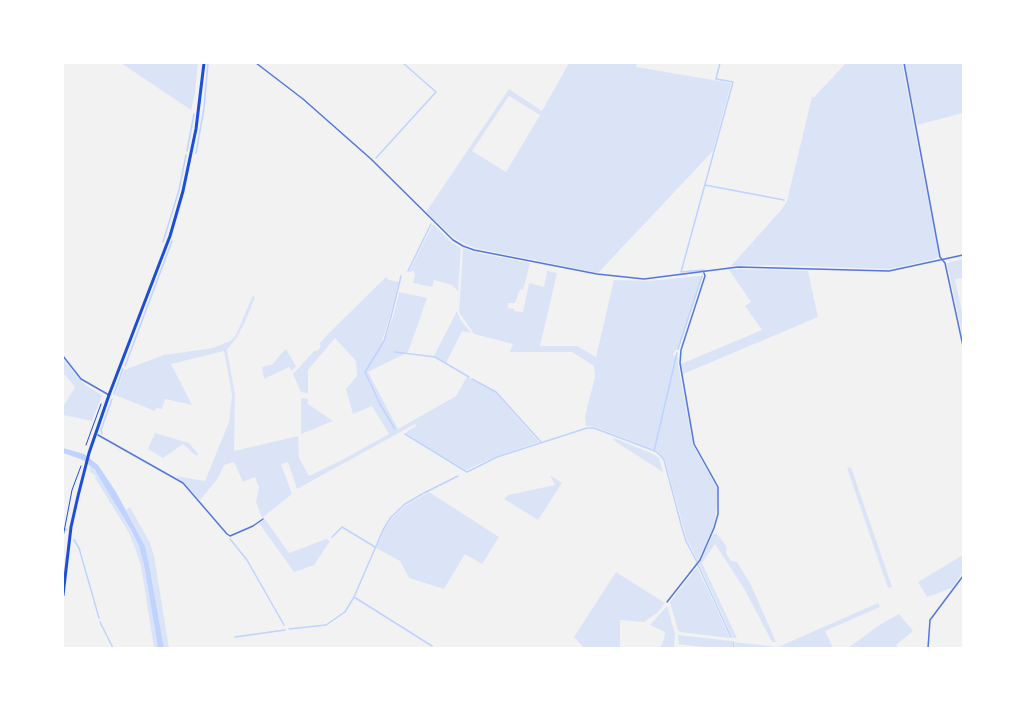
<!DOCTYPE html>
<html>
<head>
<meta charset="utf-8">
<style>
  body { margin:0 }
  #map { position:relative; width:1026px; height:711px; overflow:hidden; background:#f2f2f2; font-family:Roboto,sans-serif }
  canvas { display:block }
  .frame { position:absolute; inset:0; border:64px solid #fff; pointer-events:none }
</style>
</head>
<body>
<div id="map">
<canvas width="1026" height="711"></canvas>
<div class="frame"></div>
</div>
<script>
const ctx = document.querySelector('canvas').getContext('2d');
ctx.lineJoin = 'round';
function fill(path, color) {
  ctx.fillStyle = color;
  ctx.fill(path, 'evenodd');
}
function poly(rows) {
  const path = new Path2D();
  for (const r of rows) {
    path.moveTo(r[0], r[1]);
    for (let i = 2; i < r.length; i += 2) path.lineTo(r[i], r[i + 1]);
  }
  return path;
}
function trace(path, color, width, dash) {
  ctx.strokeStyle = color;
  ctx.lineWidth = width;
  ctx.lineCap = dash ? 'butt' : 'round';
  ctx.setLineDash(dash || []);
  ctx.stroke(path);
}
const green = poly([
  [121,63,198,63,195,93,191,110],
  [569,63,637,63,636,67,731,83,713,151,598,273,475,248,463,243,454,238,426,212,509,89,542,111],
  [509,96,540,115,506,172,472,151],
  [846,63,902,63,939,256,936,259,889,269,768,265,731,266,782,209,787,201,812,97,815,97,816,95],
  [905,63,963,63,963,113,917,125],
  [433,224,452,243,461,248,458,291,452,285,434,280,432,287,413,283,415,275,414,271,409,272],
  [463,248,474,252,530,263,523,290,520,289,515,303,508,303,508,308,514,309,514,311,523,312,529,283,544,287,547,271,557,273,540,346,577,346,596,357,614,280,649,281,701,276,678,350,675,350,673,355,678,357,678,364,693,445,717,487,718,496,716,513,713,528,698,561,687,540,665,460,661,455,655,450,595,427,586,426,585,416,595,377,594,366,572,352,510,352,513,344,474,334,459,312],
  [963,259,963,278,955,279,963,317,963,338,947,263],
  [739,269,808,271,818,317,683,374,681,364,762,330,745,306,751,302,729,270],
  [386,277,389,280,399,282,391,313,382,341,384,341,394,314,399,292,427,298,408,352,368,372,398,429,456,396,467,377,495,392,539,442,497,456,466,470,405,433,416,426,415,424,297,489,288,462,281,464,292,494,262,518,256,502,259,487,255,477,243,482,234,462,224,465,218,478,200,500,183,482,175,476,205,481,229,422,232,395,224,351,171,364,192,405,165,399,162,409,156,408,155,411,115,395,124,370,164,355,213,348,230,341,236,335,253,295,255,298,245,322,237,337,227,350,235,395,234,451,298,436,299,458,309,476,340,461,389,434,372,406,353,414,346,389,357,376,356,361,335,338,308,370,308,393,301,392,293,374,315,350,317,351,321,346,319,344,330,332],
  [457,311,460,319,471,333,462,331,446,363,434,356],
  [286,349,296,366,292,371,289,367,264,379,262,367,273,364,280,355],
  [63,359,80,380,88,387,102,395,92,421,63,415,63,407,75,387,63,373],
  [301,398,308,399,308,404,333,421,301,434],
  [155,433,189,443,199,455,195,455,183,444,163,458,148,449],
  [614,438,653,454,659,458,663,472,613,440],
  [90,466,100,476,139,546,144,565,158,648,154,648,141,566,135,548,129,533,95,478,96,476,90,472],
  [851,467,892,587,888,588,847,468],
  [550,475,562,483,538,520,504,499,508,495,555,485],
  [429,492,499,537,482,564,465,554,444,589,409,578,400,561,376,548,384,530,392,518,405,506],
  [130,507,150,543,154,556,169,648,164,648,149,564,145,546,126,510],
  [265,519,289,553,326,539,330,541,314,565,294,572,259,523],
  [713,534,717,534,727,547,726,553,731,561,737,562,751,585,776,642,772,642,745,590,715,544,702,563,737,638,733,638,699,564],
  [963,555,963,572,952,588,927,597,918,582],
  [697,567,730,638,680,632,678,630,670,602],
  [616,572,665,603,658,612,644,622,620,620,620,648,584,648,574,637],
  [878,603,880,607,825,631,833,648,736,648,734,642,778,647],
  [667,606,675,634,674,648,660,648,664,639,665,632,650,625],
  [899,614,913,631,896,645,898,648,848,648,878,626,880,626,879,625],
  [678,635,732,641,733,648,710,648,679,644]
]);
const water = poly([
  [63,448,84,454,98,465,116,492,145,546,149,564,164,648,158,648,144,565,139,546,132,532,95,470,83,460,63,453]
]);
const stream = poly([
  [187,151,194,114],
  [196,153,204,108,208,63],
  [376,158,436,92,403,63],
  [705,185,784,200],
  [163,242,179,190,186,155],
  [704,270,681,272,733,82,716,79,720,63],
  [408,271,431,224],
  [678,349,702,276],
  [395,352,435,357,469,377],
  [125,366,172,241],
  [472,379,496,392,541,442],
  [114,394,123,369],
  [395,429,380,404,365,372,384,341,392,313,401,276],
  [102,434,101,430,112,399],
  [405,434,467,472,497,457,587,428,594,428,655,451,661,456,664,460,682,528,686,541,697,562],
  [654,451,677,353],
  [63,528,67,530],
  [332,537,342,527,375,547],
  [230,539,247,560,284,625],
  [74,540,79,548,99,618],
  [698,565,731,637],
  [354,597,432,646],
  [100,622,113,648],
  [289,629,326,625,345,612,354,597,383,530,391,517,405,504,424,493,458,476],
  [235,637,285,630],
  [733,642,734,648]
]);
const path = poly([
  [86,445,101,404],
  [63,537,72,490,81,466]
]);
const minor = poly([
  [256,63,303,99,371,159,453,240,463,246,474,250,597,274,644,279,738,267,889,271,963,255],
  [904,63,940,257,945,263,963,346],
  [63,356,81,379,109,395],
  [98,435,183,483,227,534,230,536,253,526,263,519],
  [667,602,700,560,714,528,718,514,718,487,694,444,680,363,681,350,705,276,704,273],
  [928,648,930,620,963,576]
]);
const secondary = poly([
  [63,595,71,527,78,496,89,453,109,395,170,236,183,191,196,129,204,63]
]);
fill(green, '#dbe4f7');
fill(water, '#bfd3fe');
trace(stream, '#bfd3fe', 1.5);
trace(path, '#1d4ed8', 1);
trace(minor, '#5277de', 1.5);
trace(secondary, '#1d4ed8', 3);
</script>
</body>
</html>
